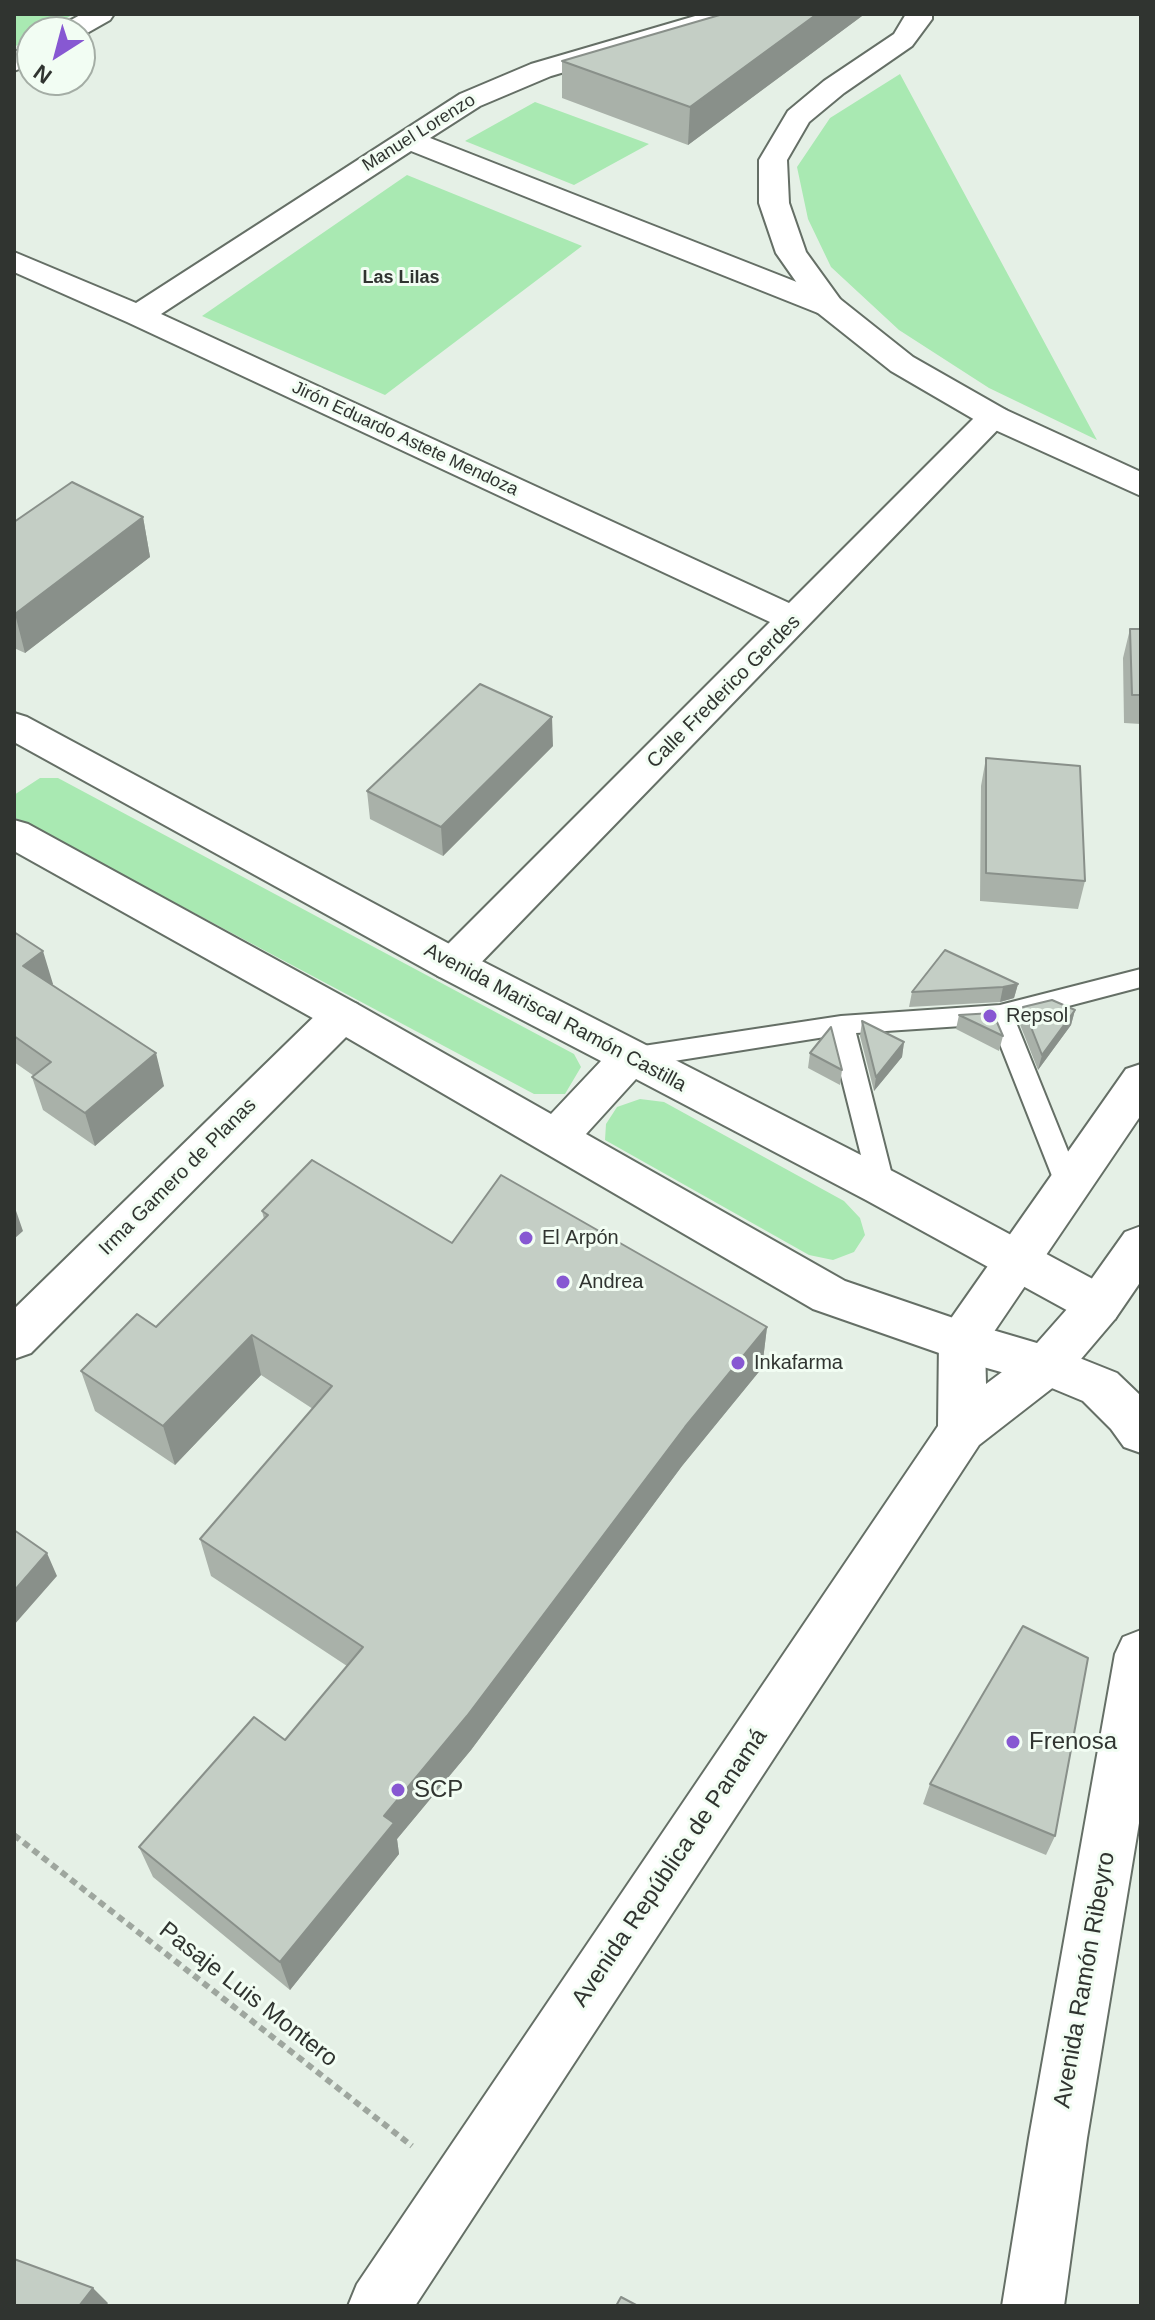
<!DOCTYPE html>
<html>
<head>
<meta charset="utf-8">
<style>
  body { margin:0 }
  #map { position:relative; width:1155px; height:2320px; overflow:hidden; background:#e5f0e6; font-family:Arial,sans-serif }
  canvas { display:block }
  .frame { position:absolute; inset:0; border:16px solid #303430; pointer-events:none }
  .north { position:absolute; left:16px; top:16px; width:80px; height:80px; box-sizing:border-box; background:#f2fdf3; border:2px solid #a4ada5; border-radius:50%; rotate:216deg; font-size:22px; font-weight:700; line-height:32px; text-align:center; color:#303430 }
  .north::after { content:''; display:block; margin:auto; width:28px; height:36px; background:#8758d2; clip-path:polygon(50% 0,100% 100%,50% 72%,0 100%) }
</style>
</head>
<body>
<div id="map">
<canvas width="1155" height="2320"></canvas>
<div class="frame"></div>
<div class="north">N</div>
</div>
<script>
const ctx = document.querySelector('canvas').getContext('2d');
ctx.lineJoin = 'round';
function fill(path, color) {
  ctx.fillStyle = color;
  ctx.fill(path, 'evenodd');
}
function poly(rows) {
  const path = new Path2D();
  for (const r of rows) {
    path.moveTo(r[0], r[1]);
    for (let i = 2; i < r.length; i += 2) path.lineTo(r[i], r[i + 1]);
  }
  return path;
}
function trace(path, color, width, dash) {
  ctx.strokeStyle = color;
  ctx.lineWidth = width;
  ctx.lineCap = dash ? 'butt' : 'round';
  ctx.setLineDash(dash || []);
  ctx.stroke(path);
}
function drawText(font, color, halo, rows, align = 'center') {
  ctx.font = font + ' Arial,sans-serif';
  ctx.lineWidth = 6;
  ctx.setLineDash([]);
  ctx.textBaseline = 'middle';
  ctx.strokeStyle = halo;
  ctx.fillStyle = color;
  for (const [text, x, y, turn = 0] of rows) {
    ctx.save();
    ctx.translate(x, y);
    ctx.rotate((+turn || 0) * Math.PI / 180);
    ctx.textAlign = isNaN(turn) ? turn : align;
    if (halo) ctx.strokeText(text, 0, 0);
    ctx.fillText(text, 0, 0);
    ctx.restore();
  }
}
const green = poly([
  [14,14,74,14,41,32,32,32,32,37,14,47],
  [900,74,1097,440,989,388,899,330,831,267,808,219,797,167,830,118],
  [535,102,649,144,574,185,465,141],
  [407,175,582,246,385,395,202,316],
  [40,778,58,778,574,1054,581,1067,565,1094,534,1094,14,817,14,795],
  [640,1099,664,1102,844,1201,860,1218,865,1235,854,1252,833,1260,809,1255,605,1140,606,1124,617,1107]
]);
const path = poly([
  [14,1835,412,2146]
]);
const lane = poly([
  [1141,969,1141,987,1015,1020,1082,1186,1078,1193,1069,1197,1060,1193,1056,1186,992,1024,856,1033,895,1187,891,1194,882,1198,873,1194,869,1187,831,1036,630,1068,621,1065,617,1058,621,1051,630,1048,841,1016,1000,1005,1141,969]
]);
const street = poly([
  [82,14,114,14,110,20,80,37,80,32,56,32,60,26,82,14],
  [702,14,743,14,739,20,551,76,480,106,430,138,840,299,844,306,840,313,829,315,818,313,411,151,161,314,789,603,982,410,994,407,1006,410,1010,417,468,976,453,980,438,976,432,965,438,954,770,622,127,322,14,272,14,252,136,303,460,94,531,64,702,14],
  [32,45,32,64,14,71,14,52,32,45],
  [342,999,357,1004,363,1015,357,1026,31,1353,14,1359,14,1309,327,1004,342,999],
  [1047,1345,1117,1373,1141,1396,1141,1453,1124,1447,1111,1429,1083,1401,1030,1379,1023,1365,1030,1351,1047,1345],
  [1141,1630,1141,1811,1087,2138,1064,2306,1002,2306,1029,2138,1115,1654,1123,1637,1141,1630]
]);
const secondary = poly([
  [14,713,27,717,468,954,898,1174,1115,1291,1122,1305,1115,1319,1099,1324,1083,1319,866,1200,636,1079,586,1134,845,1281,962,1321,1064,1351,1071,1365,1064,1379,1047,1385,962,1361,813,1309,327,1026,14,851,14,820,28,824,357,1004,551,1114,601,1061,438,976,14,742,14,713]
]);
const primary = poly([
  [906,14,932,14,932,19,912,46,844,93,809,122,787,160,789,203,806,252,840,299,913,357,1006,410,1141,472,1141,496,982,424,891,371,818,313,776,253,759,203,759,160,788,111,824,81,894,34,906,14],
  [1141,1064,1141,1115,985,1345,986,1384,1030,1351,1083,1291,1125,1232,1141,1226,1141,1281,1115,1319,1064,1379,979,1445,415,2306,348,2306,357,2284,938,1426,939,1341,945,1327,1126,1069,1141,1064]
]);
const wall = poly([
  [862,16,688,145,562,98,562,61],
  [143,517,150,557,25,653,14,648,14,522],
  [1130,629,1141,629,1141,724,1124,723,1123,658],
  [553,746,443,856,370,819,367,791],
  [986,758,1085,881,1078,909,980,901,981,786],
  [14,932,53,984,52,985,164,1086,95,1146,43,1110,32,1077,34,1076,14,1062],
  [1018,984,1014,998,1000,1002,909,1007,912,992],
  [1023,1007,1075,1010,1071,1025,1038,1070,1019,1022],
  [959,1015,1003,1036,999,1051,956,1029],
  [862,1021,904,1042,902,1057,874,1091,860,1036],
  [810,1053,842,1070,840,1085,808,1068],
  [262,1211,452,1243,767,1327,762,1368,682,1466,471,1750,397,1839,399,1854,290,1990,153,1877,139,1847,285,1740,347,1666,211,1576,200,1539,313,1409,261,1375,175,1465,95,1411,81,1371,156,1327,264,1219],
  [930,1784,1055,1836,1046,1855,923,1804]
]);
const shadedWall = poly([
  [817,14,862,14,862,16,688,145,690,107],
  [143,517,150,557,25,653,15,614],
  [552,717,553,746,443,856,441,827],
  [43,951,53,984,34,1000,23,966],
  [1018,984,1014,998,1000,1002,1003,987],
  [1075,1010,1071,1025,1038,1070,1042,1055],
  [904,1042,902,1057,874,1091,876,1077],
  [156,1053,164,1086,95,1146,85,1113],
  [14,1205,23,1231,14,1239],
  [767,1327,762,1368,682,1466,471,1750,397,1839,399,1854,290,1990,280,1962,384,1816,685,1427],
  [252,1335,261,1375,175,1465,163,1426],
  [47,1553,57,1576,14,1625,14,1591],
  [93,2288,108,2303,106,2306,79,2306]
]);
const building = poly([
  [723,14,817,14,690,107,562,61,723,14],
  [72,482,143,517,15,614,14,613,14,522,72,482],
  [1130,629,1141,629,1141,695,1132,695,1130,629],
  [480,684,552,717,441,827,367,791,480,684],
  [986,758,1080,766,1085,881,986,873,986,758],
  [14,932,43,951,23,966,156,1053,85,1113,32,1077,51,1062,14,1036,14,932],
  [945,950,1018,984,1003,987,912,992,945,950],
  [1052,1000,1075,1010,1042,1055,1023,1007,1052,1000],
  [993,1013,1003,1036,959,1015,993,1013],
  [862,1021,904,1042,876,1077,862,1021],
  [831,1027,842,1070,810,1053,831,1027],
  [312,1160,452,1243,501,1175,767,1327,685,1427,467,1716,384,1816,394,1823,280,1962,139,1847,254,1717,285,1740,363,1647,200,1539,332,1386,252,1335,163,1426,81,1371,137,1314,156,1327,268,1215,262,1211,312,1160],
  [14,1530,47,1553,14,1591,14,1530],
  [1023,1626,1088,1658,1055,1836,930,1784,1023,1626],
  [14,2259,93,2288,79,2306,14,2306,14,2259],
  [621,2297,638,2306,616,2306,621,2297]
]);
const markers = [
  [990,1016,8,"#8758d2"],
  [526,1238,8,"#8758d2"],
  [563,1282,8,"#8758d2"],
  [738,1363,8,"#8758d2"],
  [1013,1742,8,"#8758d2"],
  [398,1790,8,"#8758d2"]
];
const farStreetnames = [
  ["Manuel Lorenzo",419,133,-32],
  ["Jirón Eduardo Astete Mendoza",405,439,25]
];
const farNeighbourhoodnames = [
  ["Las Lilas",401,278]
];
const streetNames = [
  ["Calle Frederico Gerdes",724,692,-45],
  ["Avenida Mariscal Ramón Castilla",555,1018,28],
  ["Irma Gamero de Planas",178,1177,-45]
];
const poiNames = [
  ["Repsol",1006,1016],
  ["El Arpón",542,1238],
  ["Andrea",579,1282],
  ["Inkafarma",754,1363]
];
const nearPoinames = [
  ["Frenosa",1029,1742],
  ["SCP",414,1790]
];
const nearStreetnames = [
  ["Avenida República de Panamá",670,1868,-56],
  ["Avenida Ramón Ribeyro",1085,1980,-80],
  ["Pasaje Luis Montero",248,1995,38]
];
fill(green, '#a9e9b2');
trace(lane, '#656f66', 4);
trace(street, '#656f66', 4);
trace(secondary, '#656f66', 4);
trace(primary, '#656f66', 4);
trace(path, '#9ea69e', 6, [7, 5]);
fill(lane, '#fff');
fill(street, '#fff');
fill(secondary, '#fff');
fill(primary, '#fff');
fill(wall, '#a9b1a9');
fill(shadedWall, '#89908a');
fill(building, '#c4cec5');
trace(building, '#89908a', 2);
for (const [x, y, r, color] of markers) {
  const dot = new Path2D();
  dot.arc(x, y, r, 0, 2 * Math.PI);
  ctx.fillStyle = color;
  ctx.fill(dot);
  trace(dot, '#f2fdf3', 3);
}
drawText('18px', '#303430', '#f2fdf3', farStreetnames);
drawText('bold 18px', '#303430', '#f2fdf3', farNeighbourhoodnames);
drawText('20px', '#303430', '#f2fdf3', streetNames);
drawText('20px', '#303430', '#f2fdf3', poiNames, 'left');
drawText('24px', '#303430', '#f2fdf3', nearPoinames, 'left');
drawText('24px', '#303430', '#f2fdf3', nearStreetnames);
</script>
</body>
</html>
